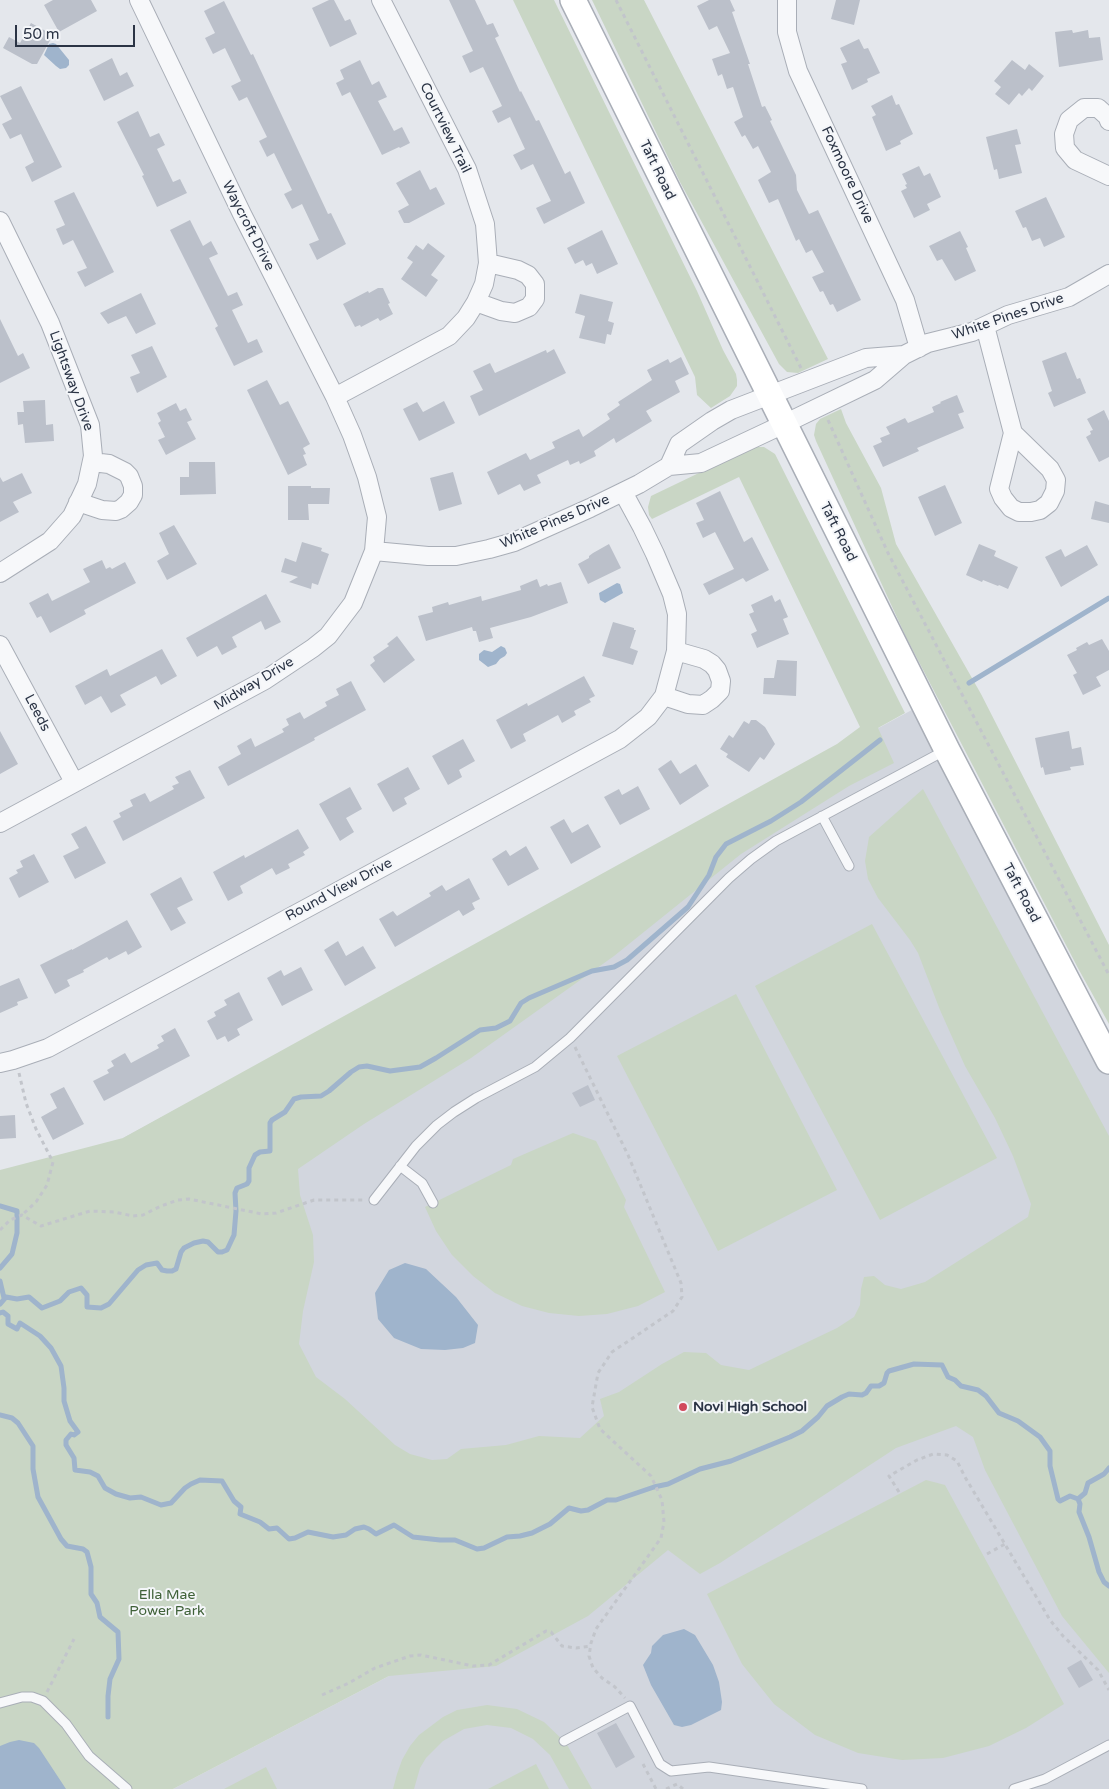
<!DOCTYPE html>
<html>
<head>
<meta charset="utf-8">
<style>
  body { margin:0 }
  #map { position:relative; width:1109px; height:1789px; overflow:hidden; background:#e4e7ec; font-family:"Varela Round",sans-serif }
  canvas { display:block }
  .scale { position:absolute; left:15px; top:25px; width:120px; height:22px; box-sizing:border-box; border:2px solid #2b3445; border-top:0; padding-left:6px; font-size:15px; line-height:18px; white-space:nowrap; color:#2b3445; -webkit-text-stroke:4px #f4f6f9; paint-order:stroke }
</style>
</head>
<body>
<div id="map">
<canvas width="1109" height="1789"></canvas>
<div class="scale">50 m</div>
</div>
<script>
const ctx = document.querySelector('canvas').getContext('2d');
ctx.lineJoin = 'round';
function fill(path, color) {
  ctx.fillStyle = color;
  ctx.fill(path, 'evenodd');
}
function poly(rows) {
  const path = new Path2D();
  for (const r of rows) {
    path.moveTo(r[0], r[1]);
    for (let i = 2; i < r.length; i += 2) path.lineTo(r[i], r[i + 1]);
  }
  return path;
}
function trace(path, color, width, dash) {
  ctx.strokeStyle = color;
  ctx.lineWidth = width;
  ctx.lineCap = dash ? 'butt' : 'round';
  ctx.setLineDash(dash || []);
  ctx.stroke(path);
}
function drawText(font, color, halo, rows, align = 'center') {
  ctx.font = font + ' "Varela Round",sans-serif';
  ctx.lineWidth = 4;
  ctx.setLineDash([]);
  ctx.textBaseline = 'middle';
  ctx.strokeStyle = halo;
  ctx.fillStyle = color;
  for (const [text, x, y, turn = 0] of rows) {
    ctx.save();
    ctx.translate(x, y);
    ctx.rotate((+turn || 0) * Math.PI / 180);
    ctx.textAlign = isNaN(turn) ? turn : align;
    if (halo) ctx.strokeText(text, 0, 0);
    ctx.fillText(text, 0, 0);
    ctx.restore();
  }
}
const built = poly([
  [921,705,1109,1076,1109,1789,173,1789,389,1676,123,1138]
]);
const green = poly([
  [513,0,554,0,697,291,723,350,736,374,737,380,737,386,730,396,711,408,697,395,695,377],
  [592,0,644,0,828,359,798,373,787,372,779,364,680,182],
  [841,409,846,423,881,488,896,544,981,694,1109,945,1109,1024,1079,970,906,637,816,441,814,435,816,424,820,419],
  [753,447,764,447,775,454,905,713,878,728,894,763,849,786,741,854,614,956,471,1058,364,1124,298,1169,300,1195,313,1235,314,1262,303,1311,299,1344,316,1377,345,1399,395,1445,410,1454,432,1460,447,1459,461,1449,506,1445,539,1436,580,1438,604,1416,600,1399,619,1392,662,1364,684,1352,706,1353,721,1365,749,1370,837,1328,854,1317,860,1305,861,1289,864,1277,874,1276,885,1285,901,1289,925,1282,1028,1217,1031,1204,1013,1156,995,1118,965,1066,940,1010,918,953,910,940,878,898,868,879,865,861,869,837,923,789,1109,1136,1109,1673,1062,1616,985,1470,973,1437,956,1426,896,1448,720,1563,700,1574,668,1550,588,1616,496,1666,389,1676,173,1789,0,1789,0,1170,123,1138,837,744,860,727,739,477,652,519,649,515,648,507,651,496],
  [872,924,997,1158,880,1220,755,986],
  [736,994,837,1190,718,1251,617,1056],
  [573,1133,596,1141,626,1200,624,1207,665,1292,638,1306,607,1314,579,1316,549,1313,522,1306,495,1293,473,1276,452,1255,436,1231,425,1207,511,1165,513,1159],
  [926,1480,945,1485,1064,1704,1026,1728,989,1746,943,1758,902,1760,858,1753,815,1735,774,1704,742,1664,707,1594],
  [487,1705,517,1709,544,1722,566,1743,592,1789,569,1789,550,1755,533,1739,511,1728,487,1725,464,1729,443,1741,426,1758,420,1768,414,1789,393,1789,397,1774,402,1760,410,1746,419,1735,443,1717,457,1710],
  [536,1764,549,1789,488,1789],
  [266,1767,277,1789,224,1789]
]);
const water = poly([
  [53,43,56,44,69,60,69,65,66,68,60,69,56,66,44,55,49,44],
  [617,583,620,584,623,593,605,603,600,600,599,593],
  [501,646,505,648,507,653,505,656,500,659,496,664,488,667,479,660,479,654,484,650,492,652],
  [405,1263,426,1269,456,1297,478,1325,475,1343,463,1348,445,1350,421,1349,394,1338,378,1319,375,1293,389,1270],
  [684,1629,695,1635,713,1665,719,1682,722,1702,721,1710,691,1725,682,1727,674,1725,651,1685,643,1665,651,1653,652,1646,663,1635],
  [19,1740,34,1743,39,1748,66,1789,0,1789,0,1746,10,1742]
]);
const stream = poly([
  [969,683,1109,598],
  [0,1206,17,1211,17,1233,12,1254,0,1268],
  [0,1281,4,1298],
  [0,1304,6,1297,17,1299,29,1297,42,1308,60,1301,69,1292,81,1288,87,1295,87,1307,101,1308,109,1304,138,1270,146,1265,157,1263,162,1270,167,1271,172,1271,176,1269,181,1252,184,1248,194,1243,203,1241,208,1242,218,1252,222,1252,227,1250,234,1235,236,1211,235,1193,237,1188,247,1184,249,1181,249,1168,255,1155,260,1152,270,1151,270,1123,272,1120,285,1112,294,1099,301,1097,321,1096,329,1091,351,1072,359,1067,367,1066,390,1071,420,1067,436,1058,480,1030,496,1028,510,1021,521,1003,529,998,592,971,614,967,627,960,688,907,709,875,716,857,726,844,771,821,801,802,880,740],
  [0,1313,3,1312,8,1316,8,1324,17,1329,20,1323,40,1336,51,1348,61,1366,64,1388,64,1401,70,1421,78,1432,74,1435,71,1434,66,1440,66,1445,74,1458,75,1470,90,1472,98,1476,105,1488,116,1494,130,1498,141,1497,161,1505,171,1503,185,1488,191,1484,200,1480,222,1481,234,1501,241,1507,240,1514,260,1522,269,1529,277,1528,289,1539,295,1538,308,1532,333,1537,346,1535,355,1529,364,1527,369,1529,376,1534,394,1525,413,1537,440,1540,455,1540,477,1549,484,1548,507,1537,520,1536,532,1533,550,1524,569,1508,581,1511,588,1510,607,1500,616,1500,654,1487,668,1484,700,1469,731,1461,790,1437,802,1431,818,1417,827,1406,842,1397,849,1394,862,1395,866,1393,871,1386,879,1386,884,1383,887,1373,889,1371,914,1364,942,1365,948,1377,955,1380,961,1386,978,1390,986,1396,999,1413,1018,1421,1040,1437,1050,1451,1050,1466,1058,1499,1060,1501,1070,1496,1078,1499],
  [0,1415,12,1418,18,1423,33,1446,33,1469,38,1497,61,1539,67,1546,83,1549,87,1552,91,1567,91,1594,97,1603,100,1617,118,1632,119,1659,110,1679,108,1696,108,1717],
  [1078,1499,1080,1504,1079,1512,1089,1537,1099,1572,1104,1582,1109,1586],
  [1078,1499,1085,1493,1088,1483,1104,1474,1109,1468]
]);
const building = poly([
  [53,0,91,0,97,11,59,32,44,5],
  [329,0,334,0,345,21,350,19,357,34,330,47,312,8],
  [449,0,475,0,487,25,493,23,499,36,495,38,520,92,521,91,536,121,539,120,565,174,570,171,585,203,544,224,536,208,551,201,533,164,521,170,513,155,525,149,510,117,498,123,492,111,502,106,483,67,470,73,462,56,473,51],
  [709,0,730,0,735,11,732,12,750,64,748,64,762,107,765,106,772,120,770,121,796,175,797,190,809,214,818,210,861,300,837,312,833,304,830,305,823,291,820,292,812,277,824,272,812,250,806,253,799,239,796,241,778,199,769,203,758,180,771,172,758,146,753,149,745,135,742,137,734,122,743,117,733,87,727,89,722,74,718,76,712,59,730,53,717,26,709,30,697,6],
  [836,0,860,0,854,25,831,19],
  [224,1,251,55,253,54,328,214,331,213,346,244,317,260,309,244,319,240,302,204,292,209,284,194,292,190,274,153,267,157,259,141,267,137,247,97,239,101,231,86,241,81,225,48,213,54,205,38,215,33,204,11],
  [31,23,53,35,37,64,32,64,3,48,9,37,20,43],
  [1072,30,1073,33,1088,30,1089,38,1100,37,1103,60,1059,67,1055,32],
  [859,39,864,49,868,48,880,73,867,79,868,82,852,90,841,64,847,62,840,48],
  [112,58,120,76,127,72,134,86,104,101,89,70],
  [360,60,372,85,379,81,387,97,378,101,394,131,402,127,410,143,400,148,399,147,382,155,350,92,342,96,336,83,344,79,340,70],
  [1012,60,1025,70,1029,64,1044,76,1032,91,1029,88,1022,96,1019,93,1009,105,995,94,1001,87,994,81],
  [21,86,62,167,32,182,25,167,34,162,21,134,10,139,2,124,12,119,0,96],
  [892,95,896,105,899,104,913,134,900,141,901,144,886,151,872,117,876,115,871,106],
  [138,111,150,137,159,133,165,145,157,149,173,182,180,179,187,193,157,207,142,176,144,175,117,122],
  [1017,129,1021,144,1015,145,1022,173,999,179,997,169,994,170,986,137],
  [919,166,924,176,930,173,941,197,927,204,930,210,914,218,901,191,907,188,905,185,907,184,902,174],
  [420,170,430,190,436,187,445,204,409,223,404,223,398,211,409,205,396,183],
  [74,192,114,272,85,287,77,272,87,268,73,240,63,245,56,229,65,225,54,201],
  [1046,197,1065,237,1044,247,1040,238,1032,241,1026,227,1023,228,1015,211],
  [190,220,203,246,211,241,218,254,209,258,228,296,237,292,243,305,232,310,248,343,257,339,263,352,234,366,215,328,218,326,170,230],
  [602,230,618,264,597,274,592,263,586,266,583,260,575,264,567,248],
  [960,231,968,247,966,248,976,271,955,281,942,259,937,261,929,246],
  [428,243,445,256,431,275,438,280,426,297,401,279,413,262,407,258,416,245,423,250],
  [378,288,383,288,390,303,388,304,393,314,380,321,378,318,361,327,360,325,355,327,343,304,368,291,369,293],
  [141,293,156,324,136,334,126,316,108,324,100,313],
  [580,294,613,302,608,321,614,323,611,335,607,334,605,344,579,338,585,316,575,313],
  [0,319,18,356,23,353,30,368,0,383],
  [152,346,167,377,137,393,130,377,140,373,131,355],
  [554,349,566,373,479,416,470,396,483,390,473,371,490,363,495,373,546,350,547,353],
  [1066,352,1077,379,1080,378,1086,393,1054,407,1048,393,1052,391,1042,361],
  [681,357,689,374,675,381,680,392,646,411,652,421,616,443,614,438,594,451,596,456,580,464,579,461,570,465,568,460,537,475,541,483,524,491,520,484,498,495,487,472,526,453,530,460,555,448,552,442,579,429,583,437,610,419,607,414,620,405,618,402,652,380,647,370,668,359,670,363],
  [267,380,280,405,288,401,310,444,303,448,306,454,303,455,307,465,288,475,247,390],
  [957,395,964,412,958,414,964,428,917,448,919,451,883,467,873,446,882,442,880,438,890,434,886,427,905,418,908,423,934,412,932,407,941,403,940,402],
  [45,400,46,425,53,424,54,441,25,443,23,424,18,425,17,412,24,412,23,401],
  [444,401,455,423,419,441,403,409,417,402,423,412],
  [176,403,180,411,186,408,192,420,187,422,196,439,166,455,158,440,165,437,158,423,161,421,157,413],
  [1104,410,1109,421,1109,457,1099,462,1086,437,1091,434,1090,431,1093,430,1087,419],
  [189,462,215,462,216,494,180,495,180,477,189,477],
  [453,472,462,504,439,511,430,478],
  [22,473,32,493,13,502,19,512,0,522,0,477,3,482],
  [945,485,962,523,935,536,918,497],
  [288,486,311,486,311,488,330,488,329,504,308,504,309,520,288,520],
  [720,491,744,542,752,537,769,570,746,582,743,578,709,595,703,584,734,569,715,532,703,538,696,523,704,520,696,503],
  [1095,501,1109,505,1109,523,1091,519],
  [174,525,197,564,167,580,157,561,169,554,159,533],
  [302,542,322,548,321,551,329,554,318,585,312,583,311,589,289,582,298,577,281,572,285,558,296,562],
  [609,544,621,568,588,584,578,564,589,558,589,556,593,553],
  [979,544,996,551,994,556,1018,567,1008,589,999,585,998,586,983,580,982,582,966,575],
  [1087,545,1098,565,1061,587,1045,557,1061,549,1065,557],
  [102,560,106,569,110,567,112,569,125,562,136,583,84,610,86,614,50,633,41,616,37,618,29,603,48,593,52,601,90,582,83,569],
  [537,579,540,587,547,584,548,586,561,582,568,603,531,617,490,628,493,638,479,642,476,631,473,631,472,627,426,641,418,616,433,612,432,607,448,602,449,605,481,596,482,601,521,590,520,586],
  [266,594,281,622,265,630,261,621,232,637,237,647,222,655,217,646,197,657,186,638],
  [772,595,775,602,780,599,788,617,783,619,789,634,757,648,751,634,757,631,749,614,754,612,751,605],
  [613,622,634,628,634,630,636,630,630,648,638,651,633,665,602,656],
  [397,636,415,660,384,683,370,665,375,661,373,657,389,646,387,644],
  [1102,639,1109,651,1109,670,1096,677,1101,686,1083,695,1073,675,1077,673,1067,655,1077,650,1076,648,1087,642,1089,645],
  [162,649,177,676,161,685,156,676,120,695,126,705,111,713,101,696,85,705,75,686,107,669,110,676],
  [777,660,797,661,796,696,763,694,764,678,774,678],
  [584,676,595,696,589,699,591,702,574,711,576,715,562,723,558,715,523,734,526,741,511,749,496,720,527,703,528,706],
  [351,681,366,710,314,738,315,740,228,786,218,767,241,754,237,746,251,738,255,747,284,732,282,729,289,725,286,719,300,712,304,719,327,706,325,702,339,695,336,689],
  [751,720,756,720,765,727,775,744,764,760,760,757,749,772,726,757,728,754,720,749,729,735,733,738,744,721,749,724],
  [0,731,18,764,0,774],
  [1069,731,1072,749,1081,747,1084,765,1070,767,1071,770,1045,775,1043,767,1041,768,1035,738],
  [463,739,475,761,459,770,462,777,448,785,432,756],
  [671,760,680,774,696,764,709,786,680,805,658,769],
  [408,767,420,789,404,798,407,804,393,812,377,784],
  [190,770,205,798,123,841,113,821,121,817,119,813,133,806,130,800,145,793,150,802,174,789,172,786,179,783,175,777],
  [638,786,650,809,620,825,604,797,619,789,622,795],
  [350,787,362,809,346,818,354,832,340,841,319,804],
  [564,819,572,833,588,824,601,847,571,864,550,827],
  [86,826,106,863,75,879,63,856,79,848,71,834],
  [298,829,309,848,303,852,305,855,288,864,290,868,276,875,272,868,240,886,243,893,228,901,213,872,244,855,245,858],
  [526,846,539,869,508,886,492,859,506,850,510,856],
  [34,854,49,882,19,898,9,878,18,873,16,870,23,867,20,861],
  [181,877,193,900,177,908,186,923,171,931,150,894],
  [469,878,480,899,472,903,475,909,463,916,459,910,395,947,379,919,393,911,397,916,431,896,429,893,442,885,446,891],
  [127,920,142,947,128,955,126,951,109,960,107,957,83,970,84,972,67,980,70,986,55,994,40,965,72,949,72,950],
  [338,941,346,956,363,946,376,968,345,986,324,950],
  [301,967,313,990,282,1006,267,978,281,970,284,976],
  [19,978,28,998,17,1002,18,1005,0,1013,0,986],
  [239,992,253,1020,237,1029,240,1035,228,1042,225,1036,217,1040,207,1021,216,1016,214,1012,227,1005,224,1000],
  [175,1028,190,1056,104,1101,93,1081,109,1073,107,1070,114,1066,111,1061,125,1053,131,1063,159,1048,157,1045,164,1041,161,1036],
  [588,1085,595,1100,580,1107,572,1093],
  [64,1087,84,1124,53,1140,41,1117,57,1108,50,1094],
  [15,1115,16,1138,0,1139,0,1116],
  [1081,1660,1093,1680,1079,1688,1067,1668],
  [616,1723,635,1757,616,1768,597,1733]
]);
const path = poly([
  [616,0,801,368],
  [828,420,888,553,1109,975],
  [575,1047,628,1155,681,1283,682,1297,673,1311,612,1352,598,1373,592,1407,600,1429,651,1476,662,1500,664,1522,661,1538,596,1629,591,1643,589,1656,593,1668,602,1678,615,1687,625,1698],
  [19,1073,26,1103,36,1129,53,1162,47,1185,36,1202,22,1215],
  [0,1230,10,1220,22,1215,41,1226,90,1211,114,1212,133,1216,143,1215,161,1206,178,1200,189,1199,262,1214,276,1213,314,1200,363,1200],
  [899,1492,889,1476,917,1460,933,1454,947,1455,957,1461,965,1477,1050,1620,1063,1636,1098,1670,1109,1690],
  [987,1554,1005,1544],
  [47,1692,74,1639],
  [322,1695,349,1683,375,1668,410,1656,421,1655,473,1666,489,1665,546,1631,551,1632,562,1646,576,1648,591,1646],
  [643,1764,656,1789],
  [666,1789,677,1784,683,1789]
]);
const lane = poly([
  [822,816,849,866],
  [400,1166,422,1183,433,1203],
  [374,1200,416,1146,437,1125,454,1112,476,1098,535,1067,570,1038,729,878,751,859,776,841,946,750],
  [0,1703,22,1697,32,1697,43,1701,66,1724,89,1756,127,1789],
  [564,1741,630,1706,660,1764,671,1771,709,1767,862,1789],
  [1014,1789,1045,1779,1109,1745]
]);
const street = poly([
  [787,0,787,32,798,71,905,300,919,348],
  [1109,121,1108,117,1098,108,1084,108,1069,120,1064,134,1065,148,1075,160,1109,176],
  [0,221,50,323,90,425,93,456,87,484,72,516,50,541,0,573],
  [476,302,501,311,515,313,529,307,535,299,535,284,528,275,518,270,488,263],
  [985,326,1013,433,1050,469,1056,480,1055,491,1049,503,1040,510,1031,512,1019,512,1011,508,1003,498,999,489,1013,433],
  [335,397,449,336,466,318,476,302,484,284,488,263,485,224,467,169,381,0],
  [669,466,679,444,712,421,731,410,866,358,904,355],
  [78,502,102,510,116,511,121,509,129,502,133,495,133,486,129,476,125,472,109,464,92,462],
  [374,551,428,556,456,556,489,549,514,542,590,508,639,484,669,466,701,463,784,424,875,380,904,355,928,343,972,332,1008,315,1069,297,1109,274],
  [0,645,74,782],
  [664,696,688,704,703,705,712,699,720,691,721,681,717,670,712,664,704,659,676,651],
  [0,823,265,680,313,648,328,636,353,603,374,551,377,517,367,477,352,435,335,397,242,214,139,0],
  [0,1063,13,1060,48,1048,620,739,648,717,664,696,676,651,677,614,672,594,655,554,642,527,623,492]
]);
const secondary = poly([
  [573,0,947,750,1109,1061]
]);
const markers = [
  [683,1407,5,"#d1495b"]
];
const streetNames = [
  ["Courtview Trail",445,128,64],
  ["Taft Road",657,170,64],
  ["Foxmoore Drive",847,175,65],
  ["Waycroft Drive",248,226,63],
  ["White Pines Drive",1008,317,-19],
  ["Lightsway Drive",71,381,70],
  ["White Pines Drive",555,522,-23],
  ["Taft Road",838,532,63],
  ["Midway Drive",254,684,-31],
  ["Leeds",37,713,62],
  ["Round View Drive",339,890,-28],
  ["Taft Road",1021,893,62]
];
const poiNames = [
  ["Novi High School",693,1407]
];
const parkNames = [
  ["Ella Mae",167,1595],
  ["Power Park",167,1611]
];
fill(built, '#d2d6de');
fill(green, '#c9d6c5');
fill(water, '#9fb4cc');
trace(stream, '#9fb4cc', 5);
fill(building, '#bbc0ca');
trace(lane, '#a9aeb7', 11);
trace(street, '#a9aeb7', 20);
trace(secondary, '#a9aeb7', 28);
trace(path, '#c2c5cb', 3, [4, 4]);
trace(lane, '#f7f8fa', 9);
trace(street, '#f7f8fa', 18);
trace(secondary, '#fff', 25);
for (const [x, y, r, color] of markers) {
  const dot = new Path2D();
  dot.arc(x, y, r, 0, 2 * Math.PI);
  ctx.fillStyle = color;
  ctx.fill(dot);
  trace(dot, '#f4f6f9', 2);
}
drawText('14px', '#2b3445', '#f4f6f9', streetNames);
drawText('bold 14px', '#2b3445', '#f4f6f9', poiNames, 'left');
drawText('14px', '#3f6138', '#f4f6f9', parkNames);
</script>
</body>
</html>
